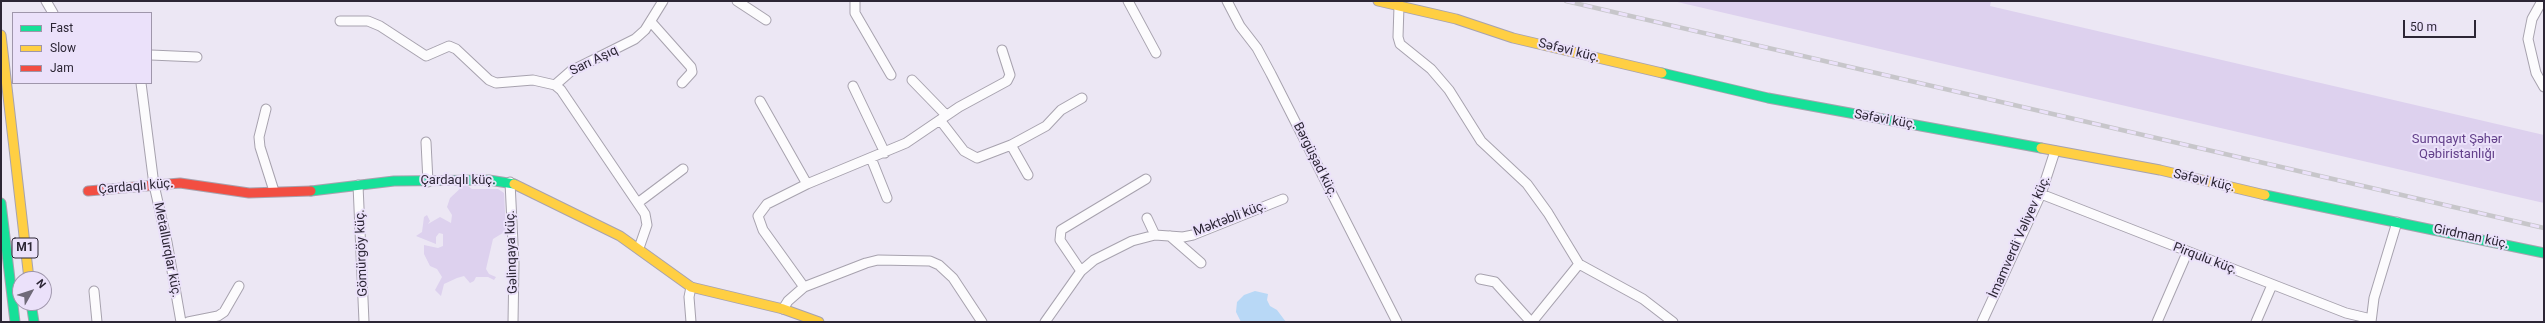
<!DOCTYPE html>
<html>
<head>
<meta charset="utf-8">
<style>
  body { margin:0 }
  #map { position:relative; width:2545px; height:323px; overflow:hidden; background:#ece7f4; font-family:Roboto,sans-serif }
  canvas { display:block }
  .frame { position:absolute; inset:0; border:2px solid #2c2635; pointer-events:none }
  .legend { position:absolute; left:12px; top:12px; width:140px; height:72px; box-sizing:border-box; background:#ebe1fa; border:1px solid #9f96ab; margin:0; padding:5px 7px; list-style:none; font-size:12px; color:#2c2635 }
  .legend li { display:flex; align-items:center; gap:8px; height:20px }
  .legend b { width:20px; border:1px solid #9f96ab }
  .north { position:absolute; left:12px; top:271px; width:40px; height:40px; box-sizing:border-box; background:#ebe1fa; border:1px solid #9f96ab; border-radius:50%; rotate:51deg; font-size:11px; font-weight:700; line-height:16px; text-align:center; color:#2c2635 }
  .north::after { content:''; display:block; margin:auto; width:14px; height:18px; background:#6f6a78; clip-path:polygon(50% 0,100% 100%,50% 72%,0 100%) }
  .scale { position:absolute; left:2403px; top:20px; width:73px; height:18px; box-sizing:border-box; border:2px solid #2c2635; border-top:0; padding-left:5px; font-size:12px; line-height:14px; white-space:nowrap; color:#2c2635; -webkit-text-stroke:3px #ebe1fa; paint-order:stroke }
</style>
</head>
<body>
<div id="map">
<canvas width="2545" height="323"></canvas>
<div class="frame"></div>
<ul class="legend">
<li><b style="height:5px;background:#16e098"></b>Fast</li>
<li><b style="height:5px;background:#ffcf43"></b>Slow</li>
<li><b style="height:5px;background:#f24e42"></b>Jam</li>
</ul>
<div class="north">N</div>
<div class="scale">50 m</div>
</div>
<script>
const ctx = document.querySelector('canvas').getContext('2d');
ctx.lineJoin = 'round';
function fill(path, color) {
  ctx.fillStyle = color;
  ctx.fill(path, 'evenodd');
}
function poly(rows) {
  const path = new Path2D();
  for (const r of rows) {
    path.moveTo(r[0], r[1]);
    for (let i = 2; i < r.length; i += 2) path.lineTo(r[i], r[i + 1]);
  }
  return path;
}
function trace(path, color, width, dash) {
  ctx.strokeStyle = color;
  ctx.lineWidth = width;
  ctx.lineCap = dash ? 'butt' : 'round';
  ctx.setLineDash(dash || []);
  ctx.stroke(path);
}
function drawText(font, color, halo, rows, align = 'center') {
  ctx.font = font + ' Roboto,sans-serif';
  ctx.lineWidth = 4;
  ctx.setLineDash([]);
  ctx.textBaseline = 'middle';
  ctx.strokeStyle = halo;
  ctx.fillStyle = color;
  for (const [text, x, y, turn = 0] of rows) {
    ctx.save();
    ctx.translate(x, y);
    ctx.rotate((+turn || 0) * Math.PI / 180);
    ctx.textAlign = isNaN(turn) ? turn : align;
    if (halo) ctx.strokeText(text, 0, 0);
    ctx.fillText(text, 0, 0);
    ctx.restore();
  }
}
const green = poly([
  [1673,1,1991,1,1990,6,2544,135,2544,203],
  [465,184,472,189,498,189,504,193,506,231,493,239,486,269,489,274,496,277,494,280,488,277,476,277,474,281,470,283,464,276,457,278,444,284,441,296,435,290,442,277,437,269,430,266,424,254,424,245,438,248,443,246,443,234,439,233,436,237,436,244,416,236,422,232,424,217,427,215,430,221,428,224,440,217,451,223,452,215,447,207,450,198]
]);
const water = poly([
  [1255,291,1268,294,1267,300,1270,306,1277,310,1286,322,1241,322,1236,312,1237,302,1244,295]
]);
const street = poly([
  [46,1,53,13],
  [737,1,766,20],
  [855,1,855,13,891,75],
  [1128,1,1156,53],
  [1227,1,1240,26,1257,48,1271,74,1397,322],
  [2542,1,2532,19,2528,39,2536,73,2544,87],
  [1399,6,1398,37,1400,44,1431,69,1449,90,1481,141,1527,184,1548,213,1579,264],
  [340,21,368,21,380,26,426,56,449,46,456,49,489,80,496,83,533,80,555,85,571,71,635,39,645,30,663,1],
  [651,22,691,67,692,72,682,83],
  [151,55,197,57],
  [912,80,946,115],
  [141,83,154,185,167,242,181,322],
  [555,85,561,90,645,214,647,225,639,248],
  [853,86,885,153],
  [760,101,807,184,906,143,959,107,1007,81,1010,75,1002,50],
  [266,109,259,137,260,147,274,191],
  [940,120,964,151,977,158,1011,145,1046,126,1061,110,1082,98],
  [426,142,428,182],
  [1011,145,1028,175],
  [871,158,887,198],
  [510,182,514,264,513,322],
  [358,185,364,322],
  [2041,194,2346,313,2371,319],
  [639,202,683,169],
  [1147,218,1155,235],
  [1170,236,1201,263],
  [1081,271,1060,240,1061,230,1146,179],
  [1480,279,1495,282,1531,322],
  [691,287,689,297,691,322],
  [804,287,763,230,758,216,767,204,807,184],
  [94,291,97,322],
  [783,309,788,301,804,287,866,263,878,260,930,261,939,265,953,278,982,322],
  [188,322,218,316,224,312,239,286],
  [1045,322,1081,271,1094,260,1132,241,1155,235,1183,237,1193,235,1283,199],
  [1532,322,1579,264,1643,299,1673,322],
  [1982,322,2041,194,2055,151],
  [2157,322,2187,253],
  [2256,322,2272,285],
  [2371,322,2374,298,2397,222]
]);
const fast = poly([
  [1662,73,1768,98,2041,148],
  [311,191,394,181,489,180,514,184],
  [2265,195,2544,253],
  [1,203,15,322],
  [31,303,34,322]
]);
const slow = poly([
  [1378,1,1456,19,1513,38,1662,73],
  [1,35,29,279],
  [2041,148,2160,170,2265,195],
  [514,184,620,236,691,287,783,309,819,322]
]);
const jam = poly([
  [88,191,180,183,249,193,311,191]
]);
const rail = poly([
  [1566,1,2544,228]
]);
const shields = [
  [25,248,26]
];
const shieldNames = [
  ["M1",25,248]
];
const streetNames = [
  ["Səfəvi küç.",1569,51,14],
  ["Sarı Aşıq",594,61,-26],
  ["Səfəvi küç.",1885,120,10],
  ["Bərgüşad küç.",1315,160,63],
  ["Çardaqlı küç.",458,181],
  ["Səfəvi küç.",2204,181,13],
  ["Çardaqlı küç.",136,187,-5],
  ["Məktəbli küç.",1230,219,-21],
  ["İmamverdi Vəliyev küç.",2020,237,-66],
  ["Girdman küç.",2471,237,12],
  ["Metallurqlar küç.",167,250,79],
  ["Gəlinqaya küç.",512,252,-92],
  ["Gömürgöy küç.",362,253,-92],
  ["Pirqulu küç.",2205,259,21]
];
const parkNames = [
  ["Sumqayıt Şəhər",2457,140],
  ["Qəbiristanlığı",2457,155]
];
fill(green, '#ddd1ee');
fill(water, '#b8d8f6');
trace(street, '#a7a2ae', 11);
trace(fast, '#a7a2ae', 11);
trace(slow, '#a7a2ae', 11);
trace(jam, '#a7a2ae', 11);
trace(street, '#fcfbfd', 9);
trace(fast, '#16e098', 9);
trace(slow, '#ffcf43', 9);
trace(jam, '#f24e42', 9);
trace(rail, '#c7c6ca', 4.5);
trace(rail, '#ebe1fa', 3, [9]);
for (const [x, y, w] of shields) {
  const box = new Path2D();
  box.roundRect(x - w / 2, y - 10, w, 20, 3);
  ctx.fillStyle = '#ebe1fa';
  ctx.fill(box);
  trace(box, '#2c2635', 1);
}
drawText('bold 12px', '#2c2635', null, shieldNames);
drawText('13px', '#2c2635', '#ebe1fa', streetNames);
drawText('13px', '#63408a', '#ebe1fa', parkNames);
</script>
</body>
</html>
